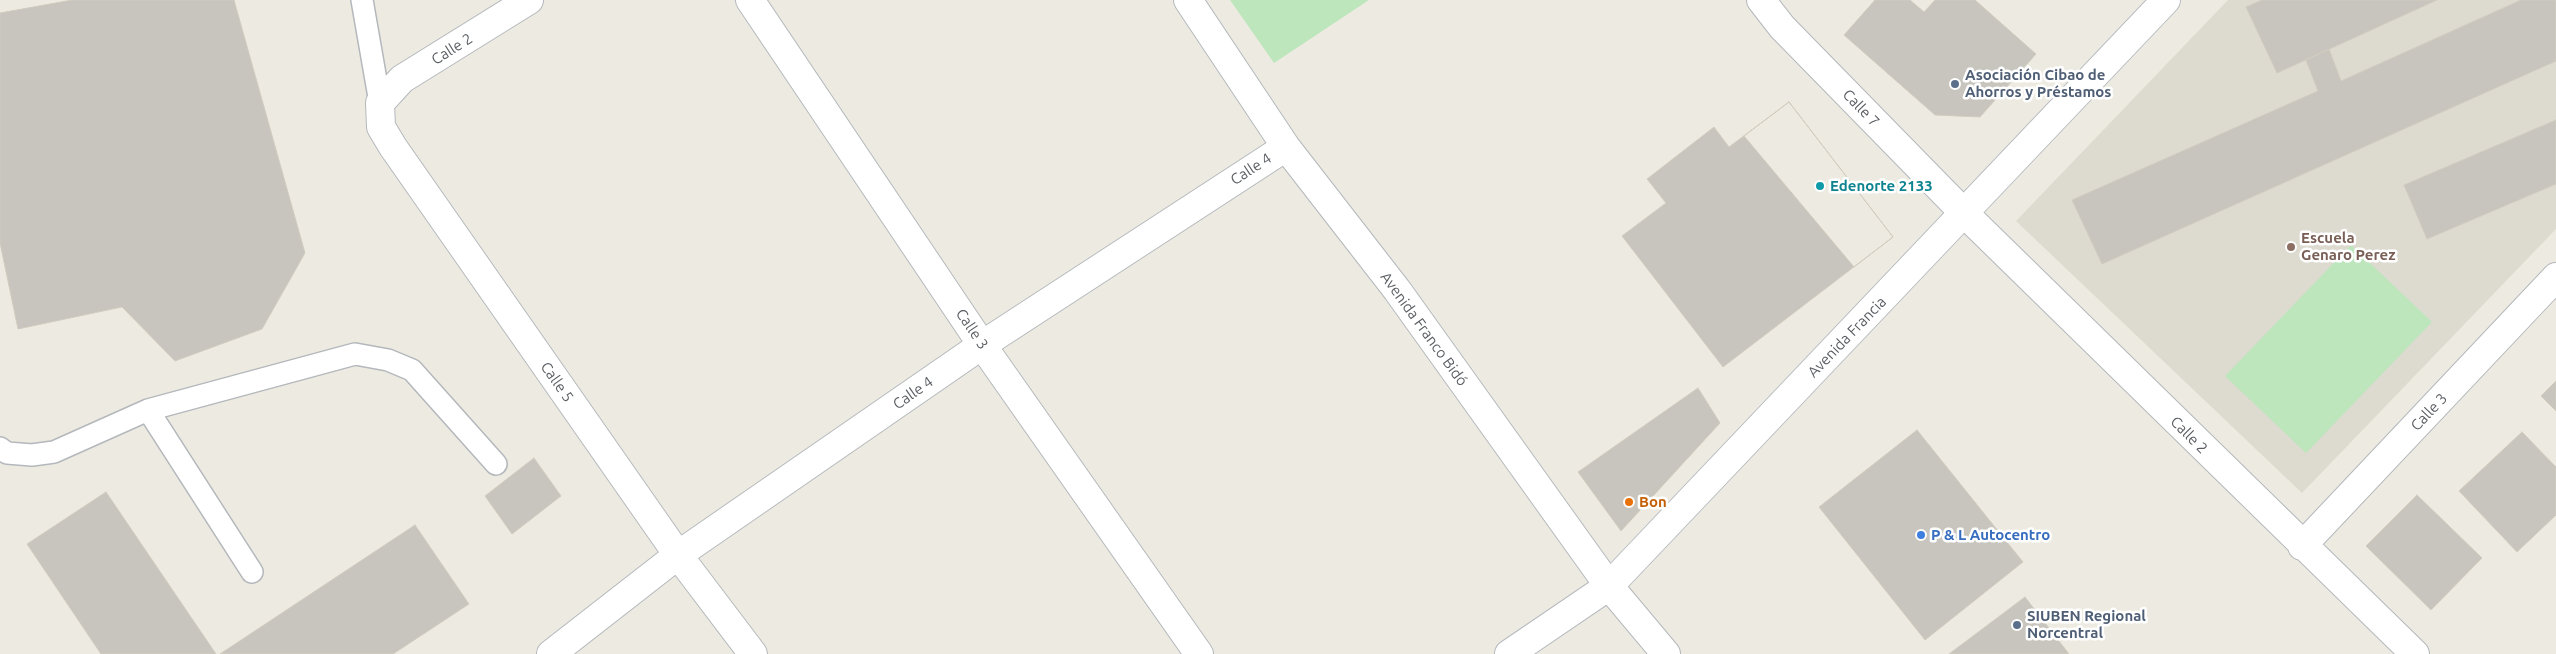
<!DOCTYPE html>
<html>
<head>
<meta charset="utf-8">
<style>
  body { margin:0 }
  canvas { display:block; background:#edebe1 }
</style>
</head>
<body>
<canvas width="2556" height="654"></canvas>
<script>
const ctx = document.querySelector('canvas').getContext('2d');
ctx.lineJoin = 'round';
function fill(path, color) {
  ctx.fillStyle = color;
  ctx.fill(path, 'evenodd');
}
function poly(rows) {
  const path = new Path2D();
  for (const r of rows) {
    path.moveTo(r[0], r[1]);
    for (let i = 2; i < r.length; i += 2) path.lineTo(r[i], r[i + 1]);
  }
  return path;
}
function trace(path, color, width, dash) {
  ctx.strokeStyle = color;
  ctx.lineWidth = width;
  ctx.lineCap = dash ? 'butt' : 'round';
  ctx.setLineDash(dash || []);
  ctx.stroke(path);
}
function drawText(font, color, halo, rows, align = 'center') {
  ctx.font = font + ' Ubuntu,sans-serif';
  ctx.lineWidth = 5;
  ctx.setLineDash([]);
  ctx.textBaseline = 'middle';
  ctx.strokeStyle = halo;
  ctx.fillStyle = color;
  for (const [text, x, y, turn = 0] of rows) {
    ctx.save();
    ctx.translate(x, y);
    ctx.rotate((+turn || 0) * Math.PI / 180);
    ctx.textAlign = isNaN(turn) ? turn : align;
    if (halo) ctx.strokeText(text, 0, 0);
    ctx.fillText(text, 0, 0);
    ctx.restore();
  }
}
const education = poly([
  [2228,0,2556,0,2556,229,2302,493,2016,221]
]);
const green = poly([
  [1230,0,1369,0,1274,63],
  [2351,245,2432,322,2306,453,2225,376]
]);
const building = poly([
  [72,0,234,0,305,253,262,329,175,361,122,307,18,329,0,243,0,13,72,0],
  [1875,0,1910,0,1924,12,1935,0,1975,0,2036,54,1980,117,1935,115,1844,35,1875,0],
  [2262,0,2437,0,2277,73,2246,7,2262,0],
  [2521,0,2556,0,2556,61,2102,264,2072,200,2318,91,2306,60,2329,49,2341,81,2521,0],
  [1789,102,1893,237,1723,367,1622,236,1666,203,1647,179,1714,127,1729,147,1789,102],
  [1789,102,1893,237,1854,267,1744,136,1789,102],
  [2556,120,2556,184,2427,239,2404,185,2556,120],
  [2556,381,2556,411,2541,396,2556,381],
  [1698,388,1720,423,1621,531,1578,472,1698,388],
  [1917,430,2023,562,1925,640,1819,507,1917,430],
  [2522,432,2556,467,2556,515,2517,552,2459,491,2522,432],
  [534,458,561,496,512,534,485,496,534,458],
  [106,492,216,654,101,654,27,544,106,492],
  [2417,495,2482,558,2431,610,2366,546,2417,495],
  [415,525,469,604,393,654,220,654,415,525],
  [2025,597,2069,654,1949,654,2025,597]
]);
const service = poly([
  [362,0,380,103],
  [148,410,252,572],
  [0,448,7,453,32,455,54,452,148,410,355,354,388,360,412,370,496,464]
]);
const minor = poly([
  [529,0,402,79,380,103,381,127,393,147,678,555,753,654],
  [750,0,982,345,1199,654],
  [1188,0,1286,147,1397,290,1609,586,1666,654],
  [1761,0,1782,27,1965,214,2415,654],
  [2302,546,2556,277],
  [551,654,678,555,982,345,1286,147]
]);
const secondary = poly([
  [1509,654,1609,586,2166,0]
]);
const markers = [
  [1955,84,5,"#5c6f8a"],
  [1820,186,5,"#0f9aa8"],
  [2291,247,5,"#8d6e63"],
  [1629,502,5,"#e8710a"],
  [1921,535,5,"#3f7fe0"],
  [2017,625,5,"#5c6f8a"]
];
const streetNames = [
  ["Calle 2",452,49,-32],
  ["Calle 7",1861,108,46],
  ["Calle 4",1251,169,-33],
  ["Calle 3",972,329,56],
  ["Avenida Franco Bidó",1424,329,54],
  ["Avenida Francia",1847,337,-46],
  ["Calle 5",557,382,55],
  ["Calle 4",913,393,-35],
  ["Calle 3",2429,412,-47],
  ["Calle 2",2189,435,45]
];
const serviceNames = [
  ["Asociación Cibao de",1965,75],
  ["Ahorros y Préstamos",1965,92],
  ["SIUBEN Regional",2027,616],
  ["Norcentral",2027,633]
];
const cultureNames = [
  ["Edenorte 2133",1830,186]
];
const educationNames = [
  ["Escuela",2301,238],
  ["Genaro Perez",2301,255]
];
const foodNames = [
  ["Bon",1639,502]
];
const shopNames = [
  ["P & L Autocentro",1931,535]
];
fill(education, '#dddad0');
fill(green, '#bde6bd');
fill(building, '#c8c5be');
trace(building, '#d2ccbf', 1);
trace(service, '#b4b8bc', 24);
trace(minor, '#b4b8bc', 30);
trace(secondary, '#b7bbc0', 30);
trace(service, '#fff', 21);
trace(minor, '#fff', 28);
trace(secondary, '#fff', 28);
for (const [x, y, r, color] of markers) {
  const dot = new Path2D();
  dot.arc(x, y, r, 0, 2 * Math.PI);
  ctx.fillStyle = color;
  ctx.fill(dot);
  trace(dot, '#fff', 2);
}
drawText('15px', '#5a5e63', '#fff', streetNames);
drawText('bold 15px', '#4e5e75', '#fff', serviceNames, 'left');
drawText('bold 15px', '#0d838f', '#fff', cultureNames, 'left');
drawText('bold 15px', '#785e54', '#fff', educationNames, 'left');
drawText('bold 15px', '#c56008', '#fff', foodNames, 'left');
drawText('bold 15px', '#366cbe', '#fff', shopNames, 'left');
</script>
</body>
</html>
